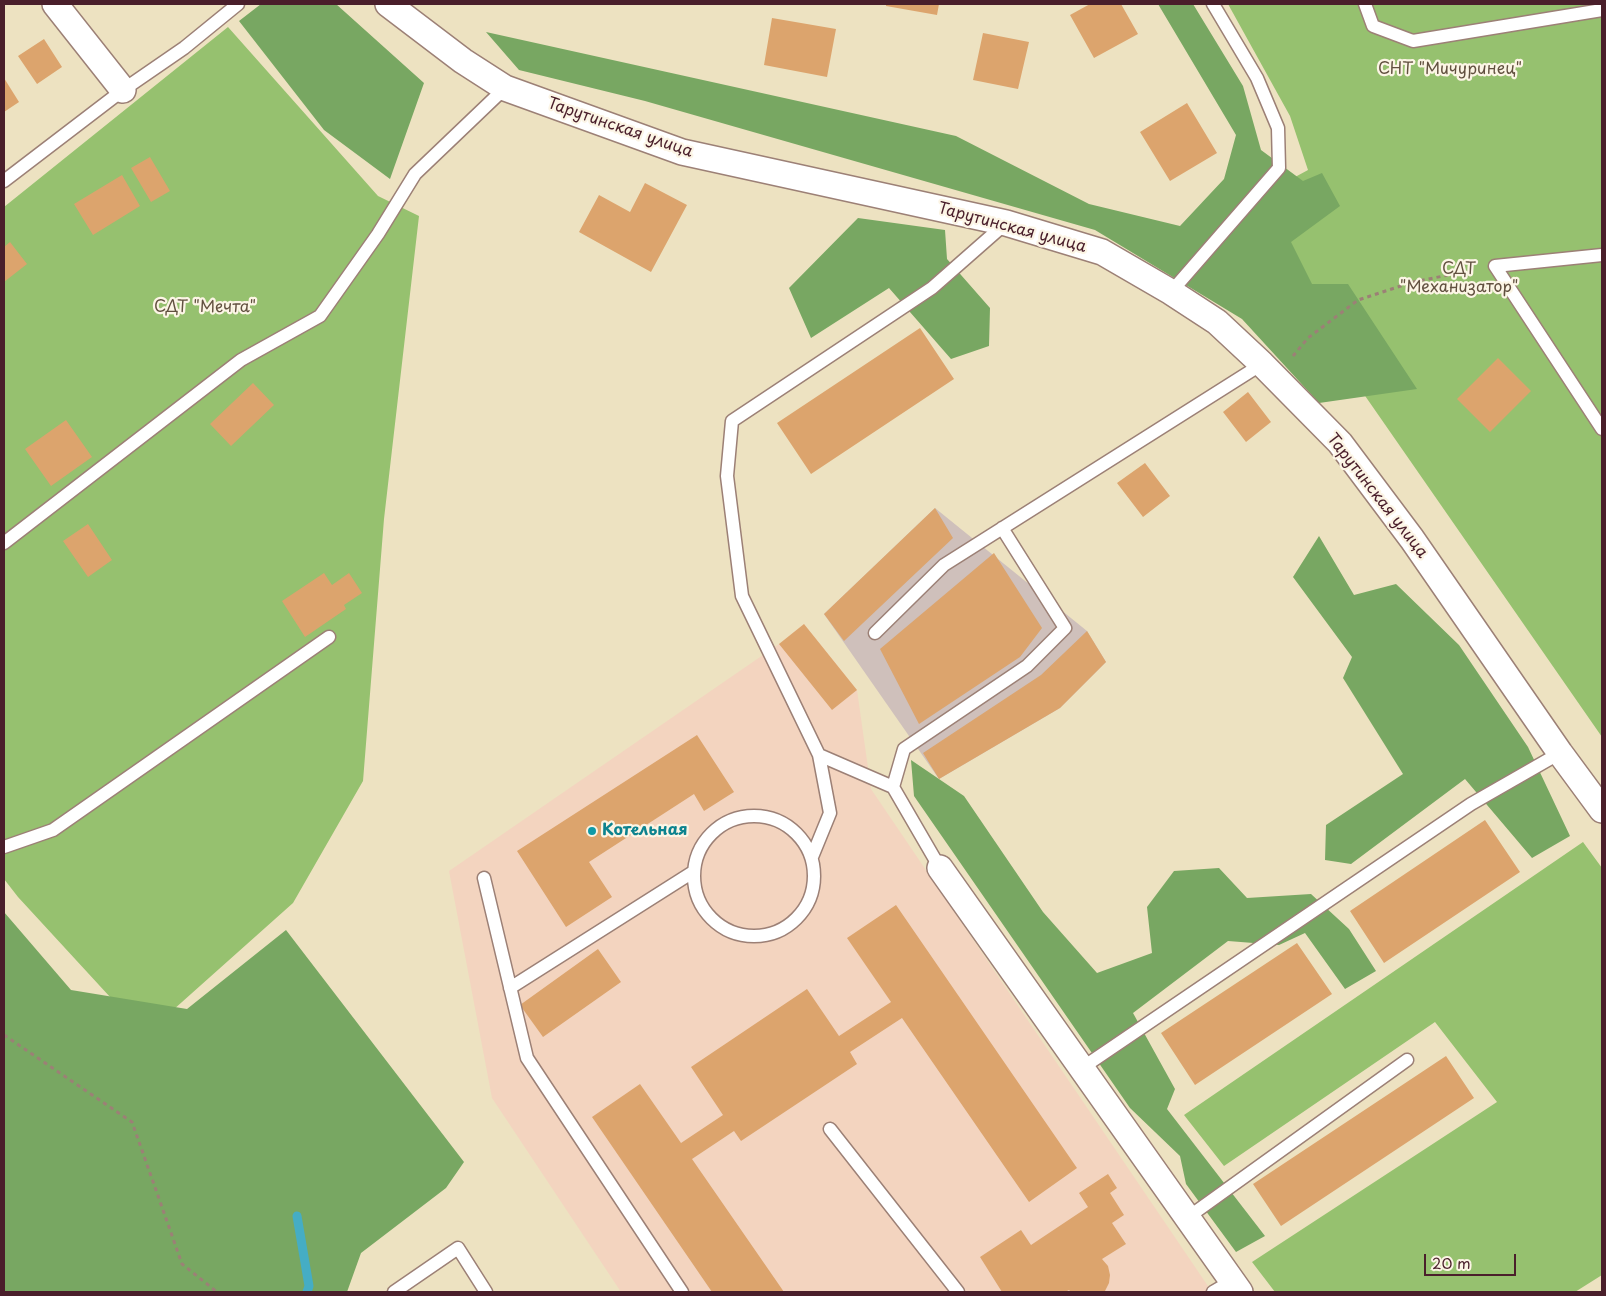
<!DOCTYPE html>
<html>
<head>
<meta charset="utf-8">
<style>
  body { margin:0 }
  #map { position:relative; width:1606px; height:1296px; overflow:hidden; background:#ede2c1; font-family:"Playpen Sans",sans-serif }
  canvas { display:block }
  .frame { position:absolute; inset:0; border:5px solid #4a1f2b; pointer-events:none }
  .scale { position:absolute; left:1424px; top:1254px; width:92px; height:22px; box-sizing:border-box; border:2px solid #4a1f2b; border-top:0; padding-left:6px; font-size:15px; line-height:18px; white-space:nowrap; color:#4a1f2b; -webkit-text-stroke:4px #fcf5e5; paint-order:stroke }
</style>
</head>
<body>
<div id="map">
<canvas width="1606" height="1296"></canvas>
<div class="frame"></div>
<div class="scale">20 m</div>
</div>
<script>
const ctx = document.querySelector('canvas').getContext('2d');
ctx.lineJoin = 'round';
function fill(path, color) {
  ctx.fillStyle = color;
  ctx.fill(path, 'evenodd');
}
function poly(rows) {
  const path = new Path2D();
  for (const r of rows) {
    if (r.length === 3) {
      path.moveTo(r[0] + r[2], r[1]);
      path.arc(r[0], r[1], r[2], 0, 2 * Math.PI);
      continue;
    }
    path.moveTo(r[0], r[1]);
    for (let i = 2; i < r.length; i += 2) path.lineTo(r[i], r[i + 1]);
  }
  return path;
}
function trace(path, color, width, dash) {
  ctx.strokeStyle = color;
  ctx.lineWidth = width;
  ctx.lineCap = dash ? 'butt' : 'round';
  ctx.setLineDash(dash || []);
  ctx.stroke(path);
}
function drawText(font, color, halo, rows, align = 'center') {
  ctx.font = font + ' "Playpen Sans",sans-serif';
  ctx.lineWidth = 4.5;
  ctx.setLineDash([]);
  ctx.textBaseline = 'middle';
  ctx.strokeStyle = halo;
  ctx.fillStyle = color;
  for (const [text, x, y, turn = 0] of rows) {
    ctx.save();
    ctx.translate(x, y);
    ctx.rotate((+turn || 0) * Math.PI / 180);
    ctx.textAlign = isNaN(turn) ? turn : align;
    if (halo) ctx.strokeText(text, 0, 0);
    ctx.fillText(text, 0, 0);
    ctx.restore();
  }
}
const built = poly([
  [804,624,857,690,871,789,1212,1292,621,1292,492,1098,449,871,779,644]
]);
const industrial = poly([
  [935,508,1087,631,1106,662,1060,708,939,779,824,614]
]);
const green = poly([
  [1228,4,1602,4,1602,737,1261,246,1262,195,1308,170,1290,116],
  [228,27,378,196,419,216,384,519,363,781,293,903,145,1035,18,897,4,879,4,207],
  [1583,842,1602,868,1602,1275,1575,1292,1275,1292,1252,1262,1497,1102,1435,1022,1224,1166,1184,1115]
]);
const forest = poly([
  [261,4,336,4,424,83,390,179,324,130,239,21],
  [1158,4,1193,4,1243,86,1261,150,1303,181,1322,173,1340,206,1291,242,1312,284,1348,284,1417,389,1319,403,1242,319,1095,230,645,101,519,70,486,32,956,136,1089,204,1180,226,1224,179,1236,135],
  [858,218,945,230,947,259,990,308,989,346,951,359,889,288,811,338,789,288],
  [1319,536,1354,595,1396,584,1459,645,1528,747,1570,836,1532,858,1465,779,1351,864,1325,860,1326,825,1403,774,1343,678,1352,657,1293,577],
  [911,760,964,796,1043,912,1097,973,1152,953,1147,907,1174,871,1219,868,1247,898,1311,894,1349,929,1376,971,1345,989,1305,933,1279,945,1228,941,1133,1013,1175,1089,1167,1109,1265,1236,1236,1252,1186,1184,1180,1156,1130,1108,914,796],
  [4,912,71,990,187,1009,286,930,464,1162,446,1188,361,1253,347,1292,4,1292]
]);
const stream = poly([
  [297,1216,309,1286,307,1292]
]);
const building = poly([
  [886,4,939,4,937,15,886,6],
  [1090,4,1121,4,1138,34,1094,58,1070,15],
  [772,18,836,29,827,77,764,65],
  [983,33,1029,42,1018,89,973,80],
  [44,39,62,67,37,84,18,56],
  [4,78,19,102,4,112],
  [1187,103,1217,153,1170,181,1140,132],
  [150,157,170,191,151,202,131,168],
  [122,175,140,206,93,235,74,204],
  [645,183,687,205,651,272,579,232,599,195,630,212],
  [10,242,27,264,4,282,4,247],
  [920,328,954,379,811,474,777,423],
  [1498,358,1531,391,1490,432,1457,399],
  [253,383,274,405,231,446,210,424],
  [1248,392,1271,422,1246,442,1223,412],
  [66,420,92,457,51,486,25,449],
  [1145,463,1170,496,1143,517,1117,483],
  [935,508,953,538,844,641,824,614],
  [88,524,112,560,88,577,63,541],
  [994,553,1042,628,1020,657,919,724,880,649],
  [324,573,332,585,349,573,362,593,344,605,346,609,305,637,282,601],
  [804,624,857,690,832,710,779,644],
  [1087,631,1106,662,1060,708,939,779,923,753,1041,675],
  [697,735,734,792,704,811,694,794,589,862,612,897,566,927,517,851],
  [1485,820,1520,872,1384,963,1350,911],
  [896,905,1077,1168,1029,1202,902,1018,850,1052,857,1064,741,1141,734,1131,692,1159,784,1292,712,1292,592,1117,640,1084,681,1143,723,1115,691,1067,807,989,839,1036,891,1002,847,938],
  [1297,943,1332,994,1195,1085,1161,1033],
  [598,949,621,982,543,1037,520,1005],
  [1446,1056,1474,1098,1281,1226,1253,1184],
  [1108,1174,1117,1188,1110,1193,1124,1215,1112,1223,1126,1244,1102,1259,1108,1266,1110,1275,1109,1283,1105,1291,1071,1292,1069,1290,1065,1292,1002,1292,980,1257,1021,1230,1031,1245,1088,1207,1079,1193]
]);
const path = poly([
  [1293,356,1308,338,1358,300,1413,282,1474,270],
  [4,1035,132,1122,182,1264,217,1292]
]);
const service = poly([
  [1365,4,1373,26,1413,41,1602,10],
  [4,181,123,90,184,48,238,4],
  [1602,255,1495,266,1602,429],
  [1171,292,1279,168,1278,128,1257,78,1213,4],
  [4,543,241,360,320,316,378,234,415,174,505,88],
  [875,633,944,565,1262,364],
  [819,755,893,787,940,868],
  [893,787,904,749,1027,666,1065,628,1002,528],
  [754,876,60],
  [4,847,53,830,329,637],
  [812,857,830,813,819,755,742,596,727,476,732,421,932,288,1006,223],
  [484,878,527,1058,682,1292],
  [510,988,693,872],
  [1082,1068,1471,804,1560,753],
  [830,1129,958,1292],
  [1187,1218,1407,1060],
  [394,1292,458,1248,486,1292],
  [1213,1292,1232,1281]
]);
const minor = poly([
  [55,4,123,90],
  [388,4,463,61,505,88,682,152,1006,223,1102,252,1171,292,1217,322,1262,364,1340,443,1412,539,1560,753,1602,810],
  [940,868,1240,1292]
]);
const markers = [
  [592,831,5,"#0f9aa8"]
];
const parkNames = [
  ["СНТ \"Мичуринец\"",1450,70],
  ["СДТ",1459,270],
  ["\"Механизатор\"",1459,288],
  ["СДТ \"Мечта\"",205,308]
];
const streetNames = [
  ["Тарутинская улица",620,128,19],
  ["Тарутинская улица",1012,228,15],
  ["Тарутинская улица",1377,496,52]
];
const cultureNames = [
  ["Котельная",602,831]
];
fill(built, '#f3d4bf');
fill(industrial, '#cfc0bb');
fill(green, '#96c16f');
fill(forest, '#78a762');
trace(stream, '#45adc4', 9);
fill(building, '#dca46d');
trace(service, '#9c8076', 15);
trace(minor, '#9c8076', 28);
trace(path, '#9c8076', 3, [4, 4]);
trace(service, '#fff', 12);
trace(minor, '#fff', 25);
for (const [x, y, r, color] of markers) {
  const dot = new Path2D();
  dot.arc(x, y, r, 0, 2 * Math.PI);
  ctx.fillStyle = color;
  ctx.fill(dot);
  trace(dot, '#fcf5e5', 2);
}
drawText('16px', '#61503f', '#fcf5e5', parkNames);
drawText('16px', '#4a1f2b', '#fcf5e5', streetNames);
drawText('bold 16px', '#0d838f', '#fcf5e5', cultureNames, 'left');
</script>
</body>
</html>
